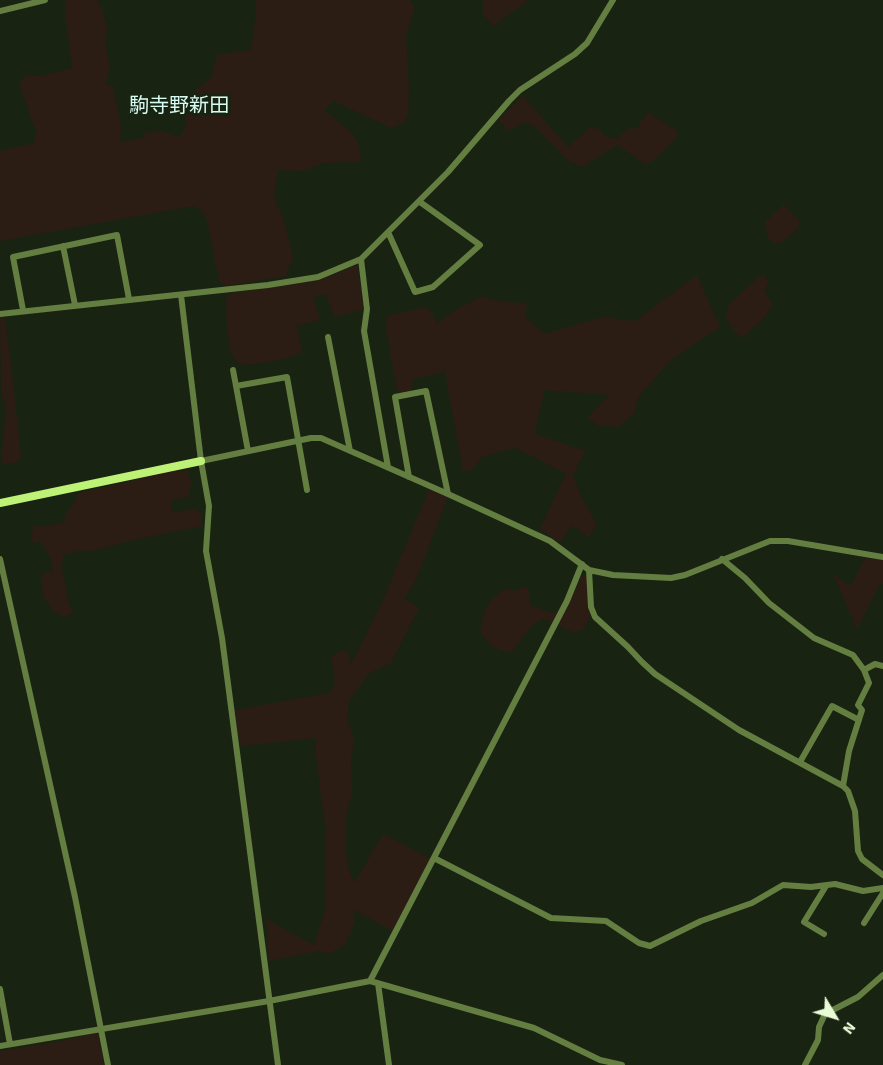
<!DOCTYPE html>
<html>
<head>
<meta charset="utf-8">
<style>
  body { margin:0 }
  #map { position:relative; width:883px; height:1065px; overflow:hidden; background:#192311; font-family:"Source Sans 3",sans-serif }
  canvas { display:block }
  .north { position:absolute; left:805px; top:987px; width:60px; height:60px; -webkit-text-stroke:4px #192311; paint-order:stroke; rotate:128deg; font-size:16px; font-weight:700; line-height:24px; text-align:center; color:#e8fbd6 }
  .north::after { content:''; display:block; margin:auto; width:21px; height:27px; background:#e8fbd6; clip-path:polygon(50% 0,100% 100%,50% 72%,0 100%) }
</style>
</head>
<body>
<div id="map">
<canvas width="883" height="1065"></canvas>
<div class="north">N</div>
</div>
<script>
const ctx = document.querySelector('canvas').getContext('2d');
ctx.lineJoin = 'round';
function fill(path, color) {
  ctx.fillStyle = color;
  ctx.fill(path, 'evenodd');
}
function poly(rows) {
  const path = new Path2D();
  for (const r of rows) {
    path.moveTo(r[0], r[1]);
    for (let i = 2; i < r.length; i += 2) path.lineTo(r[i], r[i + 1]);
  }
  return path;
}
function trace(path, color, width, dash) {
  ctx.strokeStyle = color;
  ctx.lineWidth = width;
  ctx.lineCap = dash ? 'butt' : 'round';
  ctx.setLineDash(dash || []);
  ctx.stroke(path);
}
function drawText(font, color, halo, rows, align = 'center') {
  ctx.font = font + ' "Source Sans 3","Noto Sans JP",sans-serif';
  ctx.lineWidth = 6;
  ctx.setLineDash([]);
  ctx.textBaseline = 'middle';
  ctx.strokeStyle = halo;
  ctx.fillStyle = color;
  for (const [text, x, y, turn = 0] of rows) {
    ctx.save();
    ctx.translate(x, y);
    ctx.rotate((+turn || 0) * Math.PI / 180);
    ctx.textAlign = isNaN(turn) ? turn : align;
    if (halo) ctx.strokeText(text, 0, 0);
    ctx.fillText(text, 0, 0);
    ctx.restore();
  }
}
const green = poly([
  [66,0,97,0,101,7,107,26,106,47,110,71,105,84,113,87,121,125,120,142,143,138,146,132,161,131,179,137,186,127,185,100,193,99,197,88,213,76,212,69,218,54,251,50,256,14,255,0,410,0,413,4,413,13,406,34,409,90,408,114,404,123,392,128,333,101,324,110,348,129,357,141,362,161,323,163,303,171,278,170,274,197,284,221,293,257,286,276,226,286,219,281,207,220,202,210,193,206,0,241,0,151,34,143,36,131,19,84,25,76,40,76,72,68,66,20],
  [483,0,528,0,493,26,483,15],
  [523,96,568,147,591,127,599,129,604,136,616,139,629,128,636,129,648,112,677,131,678,136,652,162,645,164,617,145,582,167,569,161,533,125,523,123,509,131,498,120],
  [784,204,799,220,798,228,782,242,775,244,768,238,765,222],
  [357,265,364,309,335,317,325,294,313,297,320,320,297,326,302,353,272,362,245,365,238,363,231,354,227,329,226,298,232,293,318,281],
  [697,275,720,327,672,359,639,396,634,414,618,427,598,426,588,417,610,395,544,390,535,434,585,451,573,475,580,494,597,525,588,537,572,525,560,543,540,529,566,474,516,448,483,456,470,471,463,472,445,372,413,379,411,391,397,391,386,327,387,316,425,307,433,313,436,324,452,312,482,296,502,302,527,303,525,317,544,334,602,317,635,321],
  [760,276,765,276,769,283,764,290,773,305,762,320,741,338,732,329,726,316,729,304],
  [0,310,4,316,11,363,21,457,14,463,1,463,6,404,3,401,1,391],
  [187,470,191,482,189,497,171,500,171,513,196,509,201,514,203,526,129,541,97,550,78,551,64,555,61,569,66,584,67,598,73,612,64,617,54,612,43,596,42,585,42,573,53,572,51,559,40,541,33,544,32,537,33,526,50,526,64,521,68,509,75,502,78,493,168,472],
  [429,489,448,497,415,582,404,599,419,608,391,663,369,673,349,701,347,719,354,739,351,761,352,791,345,820,345,845,348,867,354,883,383,834,431,859,393,931,354,910,354,923,346,944,329,954,319,951,269,961,266,919,314,945,326,907,326,833,316,757,316,738,240,746,235,710,329,693,335,684,331,656,347,649,351,665,383,600],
  [865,558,883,560,883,584,880,583,857,629,833,574,850,586],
  [582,575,586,575,589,593,590,614,585,628,574,633,551,621,541,619,531,626,512,652,506,652,491,646,480,632,485,609,492,599,505,588,514,591,527,586,530,594,530,605,552,613,557,611,566,611],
  [98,1033,104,1065,0,1065,0,1051,62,1041]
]);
const street = poly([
  [0,11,45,0],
  [388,232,415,292,433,287,480,245,420,202],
  [63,246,75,305],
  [361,259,367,309,364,331,388,467],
  [181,295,201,461,209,506,206,551,222,638,278,1065],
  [23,310,13,257,117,235,129,299],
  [0,314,268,285,318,277,361,259,448,172,509,101,520,90,575,54,587,43,613,0],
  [328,337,350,451],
  [233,370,236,386],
  [248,451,236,386,287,377,307,490],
  [201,461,311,438,321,438,448,494,550,541,589,570,613,575,671,578,685,575,770,541,788,541,883,557],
  [409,477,395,397,426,391,448,494],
  [0,559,75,897,108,1065],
  [722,559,745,578,769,603,814,638,853,655,864,670,875,664,883,666],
  [589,570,591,607,595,617,628,647,642,662,655,674,739,730,843,786,848,791,855,811,858,851,862,859,883,875],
  [800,762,832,706,859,720],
  [843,786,849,751,862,710,858,705,869,683,864,670],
  [434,858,551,918,606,921,639,943,650,946,701,921,752,903,783,885,811,887,835,884,863,891,883,888],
  [864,923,883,893],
  [824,934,804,922,826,886],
  [370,981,567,601,582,564],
  [378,983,389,1065],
  [0,989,10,1044],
  [0,1046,269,1001,370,981,534,1028,600,1060,622,1065],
  [805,1065,818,1040,819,1027,825,1014,858,997,883,975]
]);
const secondary = poly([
  [0,503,201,461]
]);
const quarterNames = [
  ["駒寺野新田",179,108]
];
fill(green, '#2c1d14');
trace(street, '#637e40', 6);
trace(secondary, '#bef277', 8);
drawText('20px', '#d8fbf3', '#192311', quarterNames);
</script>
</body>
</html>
